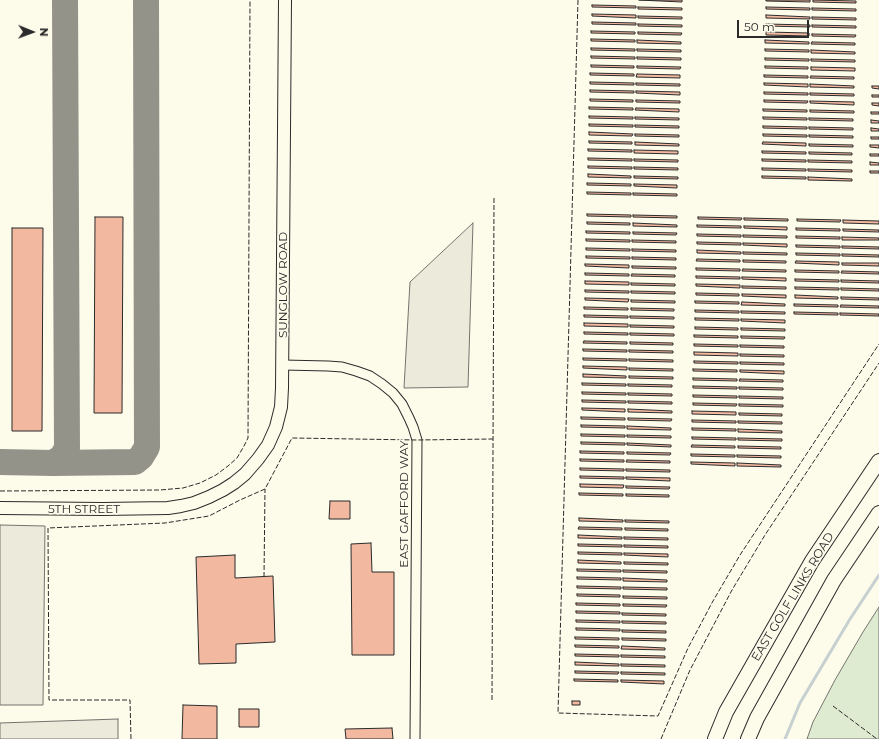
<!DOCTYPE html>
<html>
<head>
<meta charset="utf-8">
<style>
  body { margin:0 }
  #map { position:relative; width:879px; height:739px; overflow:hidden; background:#fdfbea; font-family:Montserrat,sans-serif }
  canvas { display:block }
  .north { position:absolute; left:12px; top:12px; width:40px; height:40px; -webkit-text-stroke:3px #fdfbea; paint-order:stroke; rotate:91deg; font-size:11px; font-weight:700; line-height:16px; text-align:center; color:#2b2b2b }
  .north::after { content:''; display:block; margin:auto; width:14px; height:18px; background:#2b2b2b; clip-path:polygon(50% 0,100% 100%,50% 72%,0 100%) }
  .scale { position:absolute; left:737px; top:20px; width:72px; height:18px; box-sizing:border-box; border:2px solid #2b2b2b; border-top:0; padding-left:5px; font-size:12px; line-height:14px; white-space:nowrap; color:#2b2b2b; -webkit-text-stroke:3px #fdfbea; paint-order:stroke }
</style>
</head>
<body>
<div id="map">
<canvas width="879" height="739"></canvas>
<div class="north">N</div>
<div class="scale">50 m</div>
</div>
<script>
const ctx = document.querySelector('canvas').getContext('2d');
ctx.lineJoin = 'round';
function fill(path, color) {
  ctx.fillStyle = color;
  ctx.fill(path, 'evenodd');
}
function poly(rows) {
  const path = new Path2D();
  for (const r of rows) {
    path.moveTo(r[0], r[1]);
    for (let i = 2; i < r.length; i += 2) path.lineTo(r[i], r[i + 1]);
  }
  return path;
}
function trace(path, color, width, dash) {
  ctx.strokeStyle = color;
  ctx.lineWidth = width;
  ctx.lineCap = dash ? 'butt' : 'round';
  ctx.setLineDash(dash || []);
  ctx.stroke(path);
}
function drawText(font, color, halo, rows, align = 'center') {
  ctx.font = font + ' Montserrat,sans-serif';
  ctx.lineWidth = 3;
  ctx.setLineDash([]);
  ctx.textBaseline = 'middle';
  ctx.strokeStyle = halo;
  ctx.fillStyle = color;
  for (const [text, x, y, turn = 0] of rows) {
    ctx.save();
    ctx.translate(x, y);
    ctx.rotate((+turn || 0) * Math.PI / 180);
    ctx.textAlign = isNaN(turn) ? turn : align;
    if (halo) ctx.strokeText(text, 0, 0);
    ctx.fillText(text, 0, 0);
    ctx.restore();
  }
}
const green = poly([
  [879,607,879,739,807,739,813,722,835,680,863,632,879,607]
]);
const parking = poly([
  [473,223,468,387,404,388,410,282,473,223],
  [0,525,45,526,43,705,0,705,0,525],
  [118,719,118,739,0,739,0,723,118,719]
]);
const stream = poly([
  [785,739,800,703,850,619,879,575]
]);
const taxiway = poly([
  [0,462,53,463,135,462,141,457,147,447,146,0],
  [53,463,62,457,67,448,65,0]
]);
const building = poly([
  [639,0,682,0,682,2,639,0],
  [766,0,810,0,810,2,766,1,766,0],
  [813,0,856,1,856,3,813,2,813,0],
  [592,5,636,6,636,8,592,7,592,5],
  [638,7,682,8,682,10,638,9,638,7],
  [766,7,810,8,810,10,766,9,766,7],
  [812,8,856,9,856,11,812,10,812,8],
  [592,14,636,15,636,18,592,16,592,14],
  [766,15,810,17,810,19,766,18,766,15],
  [638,16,682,17,682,19,638,18,638,16],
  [812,17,856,18,856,20,812,19,812,17],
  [592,22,636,23,636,25,592,24,592,22],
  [638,24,682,25,682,27,638,26,638,24],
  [766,24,810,25,810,27,766,26,766,24],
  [812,25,856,26,856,28,812,27,812,25],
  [591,31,635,32,635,34,591,33,591,31],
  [638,32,682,33,681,35,638,34,638,32],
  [766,32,809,33,809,36,766,35,766,32],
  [812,34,856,35,855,37,812,36,812,34],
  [591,39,635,40,635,42,591,41,591,39],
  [637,40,681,42,681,44,637,43,637,40],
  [765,40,809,42,809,44,765,43,765,40],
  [812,42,855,43,855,45,811,44,812,42],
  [591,48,635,49,635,51,591,50,591,48],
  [637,49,681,50,681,52,637,51,637,49],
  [765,49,809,50,809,52,765,51,765,49],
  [811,50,855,52,855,54,811,53,811,50],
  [591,56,635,57,635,59,591,58,591,56],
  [637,57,681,58,681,60,637,59,637,57],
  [765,58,809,59,809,61,765,60,765,58],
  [811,59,855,60,855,62,811,61,811,59],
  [591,65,634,66,634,68,591,67,591,65],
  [637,66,681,67,680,69,637,68,637,66],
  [765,66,808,67,808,69,765,68,765,66],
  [811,67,855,68,855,71,811,70,811,67],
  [590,73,634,74,634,76,590,75,590,73],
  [637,74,680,75,680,78,636,77,637,74],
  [764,75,808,76,808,78,764,77,764,75],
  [811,76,854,77,854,79,810,78,811,76],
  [590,82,634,83,634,85,590,84,590,82],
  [636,83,680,84,680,86,636,85,636,83],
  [764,83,808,84,808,87,764,85,764,83],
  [810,84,854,86,854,88,810,87,810,84],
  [872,86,879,86,879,89,872,88,872,86],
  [590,90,634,91,634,93,590,92,590,90],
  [636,91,680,92,680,95,636,93,636,91],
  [764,92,808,93,808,95,764,94,764,92],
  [810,93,854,94,854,96,810,95,810,93],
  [872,95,879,95,879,97,872,97,872,95],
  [590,99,633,100,633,102,590,101,590,99],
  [636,100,680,101,680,103,636,102,636,100],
  [764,100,808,101,807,103,764,102,764,100],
  [810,101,854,102,854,105,810,103,810,101],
  [872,103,879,103,879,106,872,105,872,103],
  [589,107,633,108,633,110,589,109,589,107],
  [636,108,679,109,679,112,635,110,636,108],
  [763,109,807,110,807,112,763,111,763,109],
  [810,110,854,111,854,113,810,112,810,110],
  [871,112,879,112,879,114,871,114,871,112],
  [589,116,633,117,633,119,589,118,589,116],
  [635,117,679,118,679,120,635,119,635,117],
  [763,117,807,118,807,120,763,119,763,117],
  [809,118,853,119,853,121,809,120,809,118],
  [871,120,879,121,879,123,871,123,871,120],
  [589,124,633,125,633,127,589,126,589,124],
  [635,125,679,126,679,128,635,127,635,125],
  [763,126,807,127,807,129,763,128,763,126],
  [809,127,853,128,853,130,809,129,809,127],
  [871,128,879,129,879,131,871,131,871,128],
  [589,132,633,134,632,136,589,135,589,132],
  [635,134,679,135,679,137,635,136,635,134],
  [763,134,807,135,807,137,763,136,763,134],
  [809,135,853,136,853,138,809,137,809,135],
  [871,137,879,137,879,139,871,139,871,137],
  [589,141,632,142,632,144,589,143,589,141],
  [635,142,679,144,679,146,635,145,635,142],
  [763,142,806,143,806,146,762,144,763,142],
  [809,144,853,145,853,147,809,146,809,144],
  [870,145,879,145,879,148,870,147,870,145],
  [588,149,632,150,632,152,588,151,588,149],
  [634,150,678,151,678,154,634,153,634,150],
  [762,151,806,152,806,154,762,153,762,151],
  [809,152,852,153,852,155,809,154,809,152],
  [870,154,879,154,879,156,870,156,870,154],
  [588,158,632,159,632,161,588,160,588,158],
  [634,159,678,160,678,162,634,161,634,159],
  [762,159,806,160,806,162,762,161,762,159],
  [808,160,852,161,852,163,808,162,808,160],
  [870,162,879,163,879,165,870,165,870,162],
  [588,166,632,167,632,169,588,168,588,166],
  [634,167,678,168,678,170,634,169,634,167],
  [762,168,806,169,806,171,762,170,762,168],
  [808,169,852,170,852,172,808,171,808,169],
  [870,171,879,171,879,173,870,173,870,171],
  [588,174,631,176,631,178,588,177,588,174],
  [634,176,678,177,678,179,634,178,634,176],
  [762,176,806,177,806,179,762,178,762,176],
  [808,177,852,179,852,181,808,180,808,177],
  [587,183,631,184,631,186,587,185,587,183],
  [634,184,677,185,677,188,634,186,634,184],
  [587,192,631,193,631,195,587,194,587,192],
  [633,193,677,194,677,196,633,195,633,193],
  [587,214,631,215,631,217,587,216,587,214],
  [633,215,677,216,677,218,633,217,633,215],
  [95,217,123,217,122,413,94,413,95,217],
  [698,217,742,218,741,220,698,219,698,217],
  [744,218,788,219,788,221,744,220,744,218],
  [797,219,841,220,840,222,797,221,797,219],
  [843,220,879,221,879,224,843,223,843,220],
  [587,222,630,223,630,225,587,224,587,222],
  [633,223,677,225,677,227,633,226,633,223],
  [697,225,741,226,741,228,697,227,697,225],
  [744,226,787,227,787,230,744,228,744,226],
  [12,228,43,228,42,431,12,431,12,228],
  [796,228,840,229,840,231,796,230,796,228],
  [843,229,879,230,879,232,843,231,843,229],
  [586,231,630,232,630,234,586,233,586,231],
  [633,232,677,233,676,235,633,234,633,232],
  [697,234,741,235,741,237,697,236,697,234],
  [743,235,787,236,787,238,743,237,743,235],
  [796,236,840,237,840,239,796,238,796,236],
  [842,237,879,238,879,240,842,240,842,237],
  [586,239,630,240,630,242,586,241,586,239],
  [632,240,676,241,676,243,632,242,632,240],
  [697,242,741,243,741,245,697,244,697,242],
  [743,243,787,244,787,247,743,245,743,243],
  [796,245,840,246,840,248,796,247,796,245],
  [842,246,879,247,879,249,842,248,842,246],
  [586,248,630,249,630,251,586,250,586,248],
  [632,249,676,250,676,252,632,251,632,249],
  [697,250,741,252,741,254,697,253,697,250],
  [743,252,787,253,787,255,743,254,743,252],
  [796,253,840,254,840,256,796,255,796,253],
  [842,254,879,255,879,257,842,256,842,254],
  [586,256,630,257,630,259,586,258,586,256],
  [632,257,676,258,676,260,632,259,632,257],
  [697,259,740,260,740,262,696,261,697,259],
  [743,260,786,261,786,263,743,262,743,260],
  [796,261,839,262,839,265,795,263,796,261],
  [842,263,879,263,879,266,842,265,842,263],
  [585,264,629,265,629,268,585,266,585,264],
  [632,266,676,267,676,269,632,268,632,266],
  [696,268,740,269,740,271,696,270,696,268],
  [743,269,786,270,786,272,742,271,743,269],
  [795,270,839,271,839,273,795,272,795,270],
  [842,271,879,272,879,274,841,273,842,271],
  [585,273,629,274,629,276,585,275,585,273],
  [632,274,675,275,675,277,631,276,632,274],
  [696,276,740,277,740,279,696,278,696,276],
  [742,277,786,278,786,281,742,279,742,277],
  [795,279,839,280,839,282,795,281,795,279],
  [841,280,879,281,879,283,841,282,841,280],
  [585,281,629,282,629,285,585,284,585,281],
  [631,283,675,284,675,286,631,285,631,283],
  [696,284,740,285,740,288,696,286,696,284],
  [742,286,786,287,786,289,742,288,742,286],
  [795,287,839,288,839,290,795,289,795,287],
  [841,288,879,289,879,291,841,290,841,288],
  [585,290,629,291,629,293,585,292,585,290],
  [631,291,675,292,675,294,631,293,631,291],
  [696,293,739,294,739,296,696,295,696,293],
  [742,294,786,295,786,298,742,296,742,294],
  [795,295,838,297,838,299,795,298,795,295],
  [841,297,879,298,879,300,841,299,841,297],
  [585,298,629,299,628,302,585,300,585,298],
  [631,300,675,301,675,303,631,302,631,300],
  [695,301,739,302,739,304,695,303,695,301],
  [742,302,785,304,785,306,741,305,742,302],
  [794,304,838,305,838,307,794,306,794,304],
  [841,305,879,306,879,308,840,307,841,305],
  [584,307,628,308,628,310,584,309,584,307],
  [631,308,674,309,674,311,631,310,631,308],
  [695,310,739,311,739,313,695,312,695,310],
  [741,311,785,312,785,314,741,313,741,311],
  [794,312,838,313,838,315,794,314,794,312],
  [840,313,879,314,879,316,840,315,840,313],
  [584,315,628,316,628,318,584,317,584,315],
  [630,316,674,317,674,319,630,318,630,316],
  [695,318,739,319,739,321,695,320,695,318],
  [741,319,785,320,785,323,741,321,741,319],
  [584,323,628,324,628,327,584,326,584,323],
  [630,325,674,326,674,328,630,327,630,325],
  [695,327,738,328,738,330,695,329,695,327],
  [741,328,785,329,785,331,741,330,741,328],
  [584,332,628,333,628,335,584,334,584,332],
  [630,333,674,334,674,336,630,335,630,333],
  [694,335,738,336,738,338,694,337,694,335],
  [741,336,785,337,784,339,741,338,741,336],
  [584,341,627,342,627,344,583,343,584,341],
  [630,342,673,343,673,345,630,344,630,342],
  [694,344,738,345,738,347,694,346,694,344],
  [740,345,784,346,784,348,740,347,740,345],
  [583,349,627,350,627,352,583,351,583,349],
  [629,350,673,351,673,353,629,352,629,350],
  [694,352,738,353,738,356,694,355,694,352],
  [740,354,784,355,784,357,740,356,740,354],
  [583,358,627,359,627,361,583,360,583,358],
  [629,359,673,360,673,362,629,361,629,359],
  [694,361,738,362,738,364,694,363,694,361],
  [740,362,784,363,784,365,740,364,740,362],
  [583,366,627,367,627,370,583,368,583,366],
  [629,368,673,369,673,371,629,370,629,368],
  [693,369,737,370,737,372,693,371,693,369],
  [740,370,784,371,784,374,740,372,740,370],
  [583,374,626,376,626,378,583,377,583,374],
  [629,376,673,377,673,379,629,378,629,376],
  [693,378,737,379,737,381,693,380,693,378],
  [740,379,783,380,783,382,739,381,740,379],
  [582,383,626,384,626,386,582,385,582,383],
  [628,384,672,385,672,387,628,386,628,384],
  [693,386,737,387,737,389,693,388,693,386],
  [739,387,783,388,783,390,739,389,739,387],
  [582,392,626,393,626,395,582,394,582,392],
  [628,393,672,394,672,396,628,395,628,393],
  [693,395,737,396,737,398,693,397,693,395],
  [739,396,783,397,783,399,739,398,739,396],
  [582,400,626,401,626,403,582,402,582,400],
  [628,401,672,402,672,404,628,403,628,401],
  [693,403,737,404,736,406,693,405,693,403],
  [739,404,783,405,783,407,739,406,739,404],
  [582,408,625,409,625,412,582,410,582,408],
  [628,409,672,411,672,413,628,412,628,409],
  [692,411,736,412,736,415,692,414,692,411],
  [739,413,782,414,782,416,739,415,739,413],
  [581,417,625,418,625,420,581,419,581,417],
  [628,418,672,419,671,421,628,420,628,418],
  [692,420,736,421,736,423,692,422,692,420],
  [738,421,782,422,782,424,738,423,738,421],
  [581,425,625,426,625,428,581,427,581,425],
  [627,426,671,428,671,430,627,429,627,426],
  [692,428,736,429,736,431,692,430,692,428],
  [738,429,782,431,782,433,738,432,738,429],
  [581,434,625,435,625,437,581,436,581,434],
  [627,435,671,436,671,438,627,437,627,435],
  [692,437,736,438,736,440,692,439,692,437],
  [738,438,782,439,782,441,738,440,738,438],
  [581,442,625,443,625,445,581,444,581,442],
  [627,443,671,445,671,447,627,445,627,443],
  [692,445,735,446,735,448,691,447,692,445],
  [738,446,781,447,781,449,738,448,738,446],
  [580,451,624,452,624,454,580,453,580,451],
  [627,452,671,453,670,455,627,454,627,452],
  [691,454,735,455,735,457,691,456,691,454],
  [737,455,781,456,781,458,737,457,737,455],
  [580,459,624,460,624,462,580,461,580,459],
  [627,460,670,461,670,463,626,462,627,460],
  [691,462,735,463,735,466,691,464,691,462],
  [737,463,781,465,781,467,737,466,737,463],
  [580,468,624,469,624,471,580,470,580,468],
  [626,469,670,470,670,472,626,471,626,469],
  [580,476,624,477,624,479,580,478,580,476],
  [626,477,670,478,670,481,626,479,626,477],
  [580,484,624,485,623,488,580,487,580,484],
  [626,486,670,487,669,489,626,488,626,486],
  [579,493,623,494,623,496,579,495,579,493],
  [626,494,669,495,669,497,626,496,626,494],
  [330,501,350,501,350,519,329,519,330,501],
  [579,518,623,520,623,522,579,521,579,518],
  [625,520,669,521,669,523,625,522,625,520],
  [579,527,622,528,622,530,578,529,579,527],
  [625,528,668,529,668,531,625,530,625,528],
  [578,535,622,537,622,539,578,538,578,535],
  [624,537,668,538,668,540,624,539,624,537],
  [371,543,372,572,394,572,394,655,352,655,351,544,371,543],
  [578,544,622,545,622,547,578,546,578,544],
  [624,545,668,546,668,548,624,547,624,545],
  [578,552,622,553,622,555,578,554,578,552],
  [624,553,668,554,668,557,624,555,624,553],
  [235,555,235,578,273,576,275,642,236,644,236,663,199,664,196,557,235,555],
  [578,560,621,562,621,564,578,563,578,560],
  [624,562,668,563,668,565,624,564,624,562],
  [577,569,621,570,621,572,577,571,577,569],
  [623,570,667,571,667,573,623,572,623,570],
  [577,577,621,578,621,580,577,579,577,577],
  [623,578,667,580,667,582,623,581,623,578],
  [577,586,621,587,621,589,577,588,577,586],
  [623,587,667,588,667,590,623,589,623,587],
  [577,594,620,595,620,597,577,596,577,594],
  [623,596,667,597,667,599,623,598,623,596],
  [576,603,620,604,620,606,576,605,576,603],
  [623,604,667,605,666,607,623,606,623,604],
  [576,611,620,612,620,614,576,613,576,611],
  [622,613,666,614,666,616,622,615,622,613],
  [576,620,620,621,620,623,576,622,576,620],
  [622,621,666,622,666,624,622,623,622,621],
  [576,628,620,629,620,631,576,630,576,628],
  [622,630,666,631,666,633,622,632,622,630],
  [575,637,619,638,619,640,575,639,575,637],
  [622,638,666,639,666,641,622,640,622,638],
  [575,645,619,646,619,648,575,647,575,645],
  [622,646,665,648,665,650,621,649,622,646],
  [575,654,619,655,619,657,575,656,575,654],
  [621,655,665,656,665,658,621,657,621,655],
  [575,662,619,664,619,666,575,665,575,662],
  [621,664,665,665,665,667,621,666,621,664],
  [575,671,619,672,618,674,575,673,575,671],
  [621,672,665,673,665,675,621,674,621,672],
  [574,679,618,680,618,682,574,681,574,679],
  [621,680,664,681,664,684,621,682,621,680],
  [572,701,580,701,580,705,572,705,572,701],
  [183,705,217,706,217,739,182,739,183,705],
  [239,709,259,709,259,727,239,727,239,709],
  [392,728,393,739,346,739,345,729,392,728]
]);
const street = poly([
  [283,365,328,366,342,367,356,371,370,376,382,384,393,393,402,404,409,418,413,427,417,440,415,739]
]);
const secondary = poly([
  [0,508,103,509,168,508,181,506,194,503,209,497,223,490,234,483,245,474,258,459,268,445,276,427,281,407,282,388,285,0]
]);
const primary = poly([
  [715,739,726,712,812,561,879,461],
  [748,739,757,718,834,580,879,513]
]);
const fence = poly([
  [578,0,558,713,658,716,688,648,713,601,740,555,879,344],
  [0,491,160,490,183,488,200,483,216,475,228,466,237,458,244,446,248,438,250,0],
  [264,577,265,489],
  [492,700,494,198],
  [833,706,877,739],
  [131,739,130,700,49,700,48,528,165,523,209,516,240,500,265,489,292,438,417,440,493,439],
  [661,739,690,670,732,590,765,535,879,363]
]);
const streetNames = [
  ["SUNGLOW ROAD",283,285,-90],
  ["EAST GAFFORD WAY",404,504,-90],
  ["5TH STREET",84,509],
  ["EAST GOLF LINKS ROAD",793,597,-59]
];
fill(green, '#deebd1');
trace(green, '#74746e', 1);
fill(parking, '#eceadb');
trace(parking, '#74746e', 1);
trace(stream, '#c7d0d0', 3);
trace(taxiway, '#94938a', 26);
fill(building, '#f2b8a0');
trace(building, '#2b2b2b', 1);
trace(street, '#2b2b2b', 11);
trace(secondary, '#2b2b2b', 14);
trace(primary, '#2b2b2b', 16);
trace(street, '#fdfbea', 9);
trace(secondary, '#fdfbea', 12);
trace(primary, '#fdfbea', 14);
trace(fence, '#2b2b2b', 1, [5, 2]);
drawText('12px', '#2b2b2b', '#fdfbea', streetNames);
</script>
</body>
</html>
